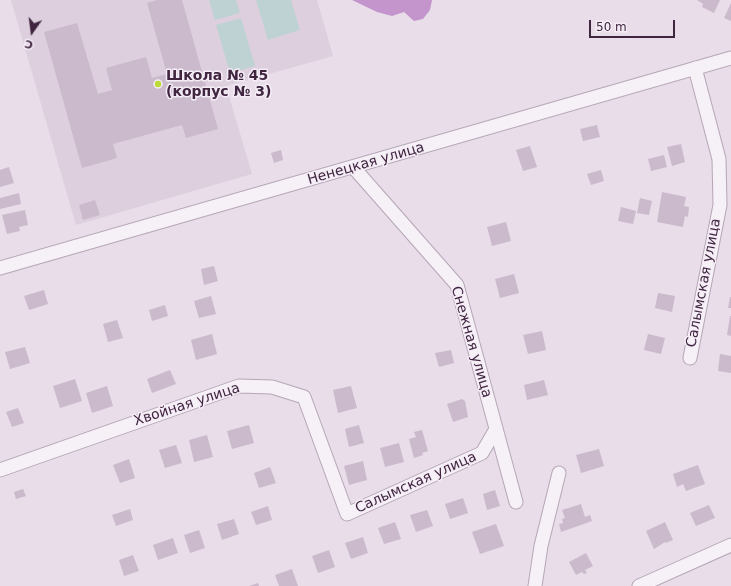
<!DOCTYPE html>
<html>
<head>
<meta charset="utf-8">
<style>
  body { margin:0 }
  #map { position:relative; width:731px; height:586px; overflow:hidden; background:#e8dde9; font-family:"DejaVu Sans",sans-serif }
  canvas { display:block }
  .north { position:absolute; left:12px; top:12px; width:40px; height:40px; -webkit-text-stroke:3px #f5edf6; paint-order:stroke; rotate:194deg; font-size:11px; font-weight:700; line-height:16px; text-align:center; color:#402541 }
  .north::after { content:''; display:block; margin:auto; width:14px; height:18px; background:#402541; clip-path:polygon(50% 0,100% 100%,50% 72%,0 100%) }
  .scale { position:absolute; left:589px; top:20px; width:86px; height:18px; box-sizing:border-box; border:2px solid #402541; border-top:0; padding-left:5px; font-size:12px; line-height:14px; white-space:nowrap; color:#402541; -webkit-text-stroke:3px #f5edf6; paint-order:stroke }
</style>
</head>
<body>
<div id="map">
<canvas width="731" height="586"></canvas>
<div class="north">С</div>
<div class="scale">50 m</div>
</div>
<script>
const ctx = document.querySelector('canvas').getContext('2d');
ctx.lineJoin = 'round';
function fill(path, color) {
  ctx.fillStyle = color;
  ctx.fill(path, 'evenodd');
}
function poly(rows) {
  const path = new Path2D();
  for (const r of rows) {
    path.moveTo(r[0], r[1]);
    for (let i = 2; i < r.length; i += 2) path.lineTo(r[i], r[i + 1]);
  }
  return path;
}
function trace(path, color, width, dash) {
  ctx.strokeStyle = color;
  ctx.lineWidth = width;
  ctx.lineCap = dash ? 'butt' : 'round';
  ctx.setLineDash(dash || []);
  ctx.stroke(path);
}
function drawText(font, color, halo, rows, align = 'center') {
  ctx.font = font + ' "DejaVu Sans",sans-serif';
  ctx.lineWidth = 3;
  ctx.setLineDash([]);
  ctx.textBaseline = 'middle';
  ctx.strokeStyle = halo;
  ctx.fillStyle = color;
  for (const [text, x, y, turn = 0] of rows) {
    ctx.save();
    ctx.translate(x, y);
    ctx.rotate((+turn || 0) * Math.PI / 180);
    ctx.textAlign = isNaN(turn) ? turn : align;
    if (halo) ctx.strokeText(text, 0, 0);
    ctx.fillText(text, 0, 0);
    ctx.restore();
  }
}
const built = poly([
  [11,0,317,0,333,56,226,86,252,174,76,225]
]);
const green = poly([
  [209,0,236,0,240,13,215,20],
  [256,0,291,0,300,30,268,40],
  [241,18,255,66,230,73,216,25]
]);
const water = poly([
  [352,0,432,0,430,10,423,19,414,21,404,12,392,16,377,12]
]);
const building = poly([
  [157,0,182,0,218,129,186,138,182,125,113,144,117,158,82,168,44,32,77,23,98,94,112,90,106,68,146,57,152,78,167,74,147,3],
  [697,0,720,0,714,13,702,7,703,4],
  [731,3,731,21,724,18],
  [597,125,600,137,583,141,580,129],
  [681,144,685,162,672,166,667,147],
  [530,146,537,167,523,171,516,150],
  [281,150,283,160,274,163,271,153],
  [664,155,667,167,651,171,648,159],
  [9,167,14,183,0,187,0,170],
  [601,170,604,181,591,185,587,174],
  [662,192,686,197,684,206,689,207,688,217,685,216,683,227,657,222],
  [19,193,21,204,0,209,0,198],
  [640,198,652,201,649,215,637,213],
  [95,200,100,215,83,220,79,205],
  [621,207,636,211,633,224,618,221],
  [25,210,28,225,19,227,20,231,7,234,2,215],
  [506,222,511,241,492,246,487,227],
  [214,266,218,281,204,285,201,269],
  [514,274,519,293,500,298,495,279],
  [44,290,48,304,29,310,24,296],
  [658,293,675,296,672,312,655,308],
  [211,296,216,314,199,318,194,301],
  [730,297,731,297,731,308,728,308],
  [165,305,168,316,152,321,149,310],
  [730,316,731,316,731,336,727,335],
  [117,320,123,338,108,342,103,324],
  [542,331,546,350,528,354,523,335],
  [212,334,217,354,196,360,191,340],
  [648,334,665,338,661,354,644,350],
  [25,347,30,363,10,369,5,352],
  [451,350,454,363,439,367,435,353],
  [720,354,731,356,731,373,718,371],
  [170,370,176,384,152,393,147,379],
  [75,379,82,401,60,408,53,386],
  [544,380,548,395,527,400,524,385],
  [107,386,113,406,92,413,86,393],
  [351,386,357,408,338,413,333,390],
  [462,399,465,401,468,417,453,422,447,404],
  [18,408,24,423,12,427,6,412],
  [249,425,254,443,232,449,227,431],
  [359,425,364,443,349,447,345,429],
  [422,430,428,451,422,453,423,455,414,458,409,439,416,437,414,432],
  [207,435,213,457,194,462,189,440],
  [399,443,404,462,385,467,380,448],
  [176,445,182,463,165,468,159,450],
  [599,449,604,466,581,473,576,455],
  [129,459,135,478,120,483,113,465],
  [363,461,367,480,349,485,344,466],
  [698,465,705,484,686,491,683,484,677,487,673,474],
  [270,467,276,483,259,488,254,473],
  [23,489,26,496,16,499,14,492],
  [495,490,500,506,487,510,483,494],
  [463,498,468,513,450,519,445,504],
  [581,504,585,517,590,515,592,521,561,532,559,524,563,523,562,519,565,518,562,510],
  [709,505,715,518,696,526,690,513],
  [268,506,272,520,256,525,251,512],
  [130,509,133,520,116,526,112,515],
  [427,510,433,526,416,532,410,515],
  [234,519,239,534,222,540,217,524],
  [395,522,401,539,384,544,378,528],
  [665,522,673,540,666,543,665,542,654,549,646,531],
  [496,524,504,546,480,554,472,532],
  [199,530,205,548,190,553,184,535],
  [363,537,368,553,351,559,345,543],
  [173,538,178,553,158,560,153,545],
  [329,550,335,567,318,573,312,556],
  [586,553,593,566,585,570,587,573,584,574,582,572,576,575,569,562],
  [133,555,139,571,124,576,119,560],
  [292,569,298,586,279,586,275,575],
  [258,583,259,586,249,586]
]);
const minor = poly([
  [354,168,457,285,516,502],
  [0,268,731,58],
  [690,358,720,205,719,159,695,68],
  [0,470,239,386,272,387,304,397,347,514,482,453,496,429],
  [535,586,541,546,559,473],
  [639,586,731,545]
]);
const markers = [
  [158,84,4,"#beda36"]
];
const poiNames = [
  ["Школа № 45",166,76],
  ["(корпус № 3)",166,92]
];
const streetNames = [
  ["Ненецкая улица",366,164,-16],
  ["Салымская улица",704,283,-79],
  ["Снежная улица",471,342,74],
  ["Хвойная улица",187,405,-18],
  ["Салымская улица",416,483,-24]
];
fill(built, '#ddcfde');
fill(green, '#bed2d3');
fill(water, '#c495cc');
fill(building, '#cbbacc');
trace(minor, '#b6a6b7', 15);
trace(minor, '#f6f0f7', 13);
for (const [x, y, r, color] of markers) {
  const dot = new Path2D();
  dot.arc(x, y, r, 0, 2 * Math.PI);
  ctx.fillStyle = color;
  ctx.fill(dot);
  trace(dot, '#f5edf6', 1.5);
}
drawText('bold 14px', '#402541', '#f5edf6', poiNames, 'left');
drawText('14px', '#402541', '#f5edf6', streetNames);
</script>
</body>
</html>
